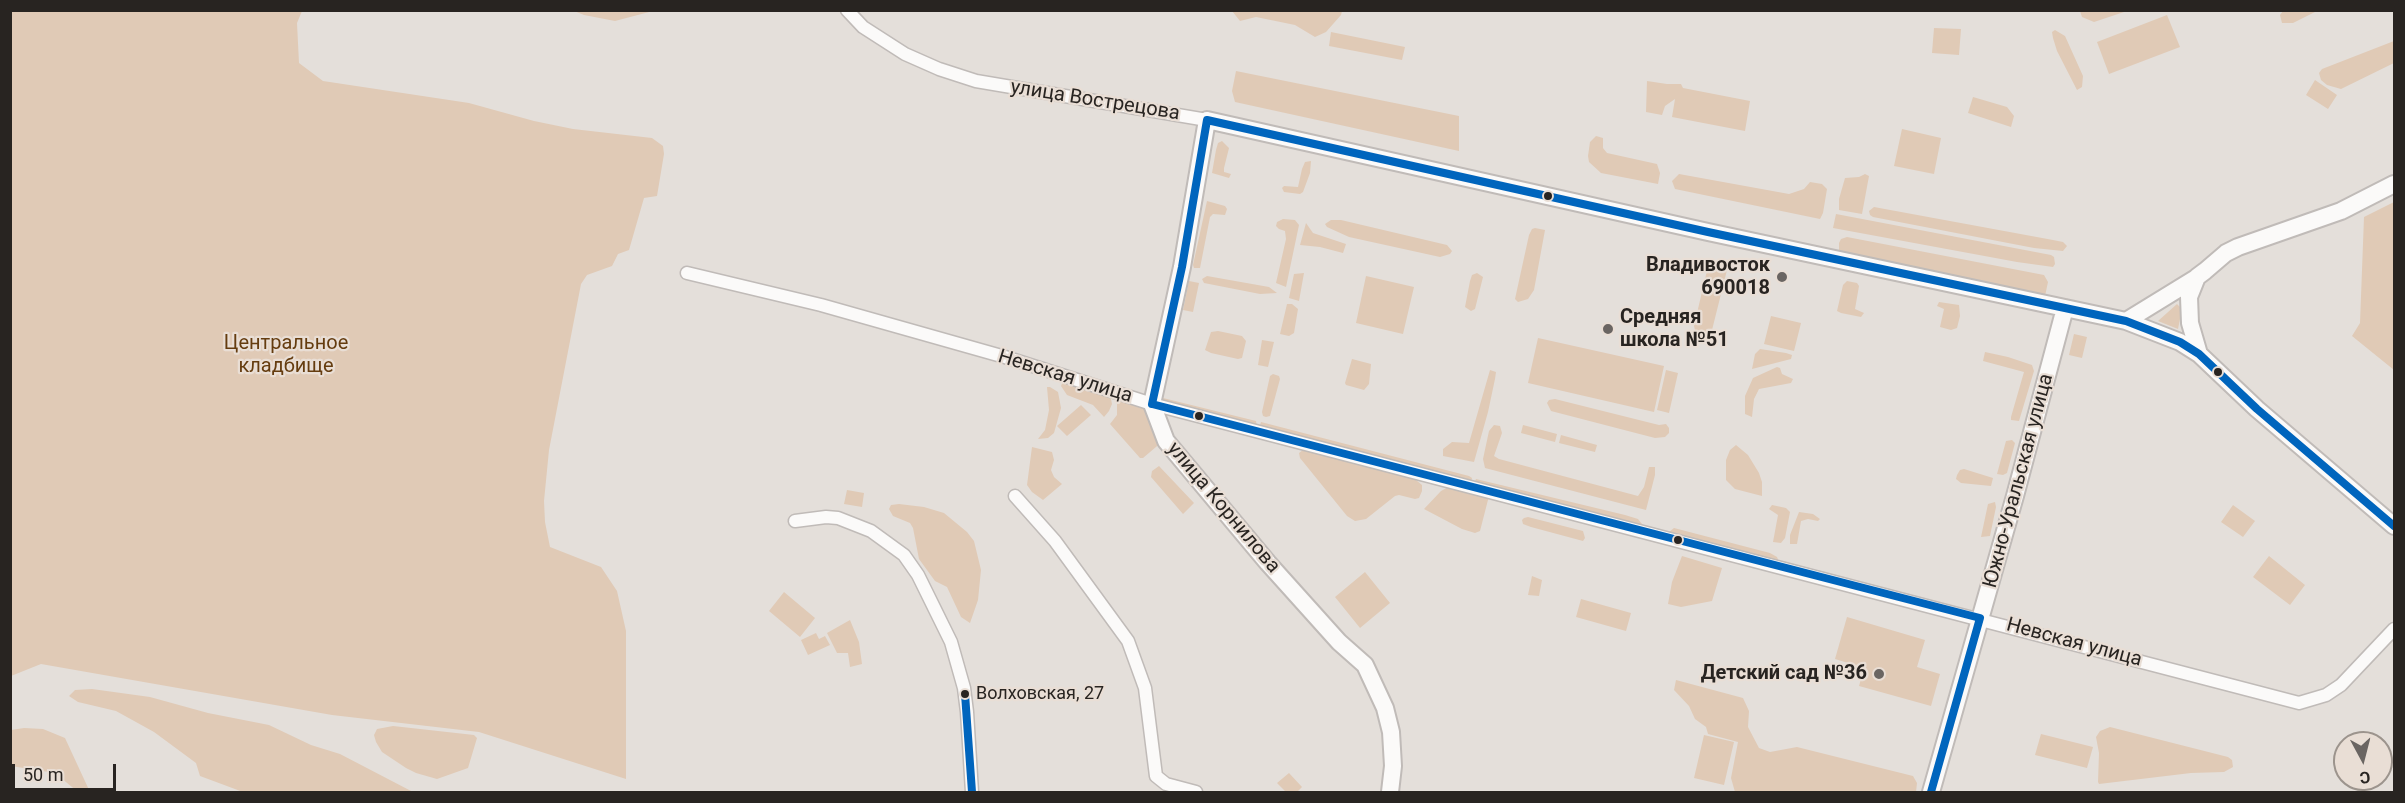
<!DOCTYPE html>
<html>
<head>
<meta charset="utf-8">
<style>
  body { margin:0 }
  #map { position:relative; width:2405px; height:803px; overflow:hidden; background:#e4dfda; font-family:Roboto,sans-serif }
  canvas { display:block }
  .frame { position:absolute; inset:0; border:12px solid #282421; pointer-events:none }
  .north { position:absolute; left:2333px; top:731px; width:60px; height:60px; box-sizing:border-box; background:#e9ded5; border:2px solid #9c948d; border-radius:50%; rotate:173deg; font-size:16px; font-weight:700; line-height:24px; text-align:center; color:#282421 }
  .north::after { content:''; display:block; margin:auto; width:21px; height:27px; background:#6a6562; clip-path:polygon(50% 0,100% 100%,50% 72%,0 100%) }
  .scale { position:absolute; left:12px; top:764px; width:104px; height:27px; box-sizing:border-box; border:3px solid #282421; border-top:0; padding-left:8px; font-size:18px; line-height:21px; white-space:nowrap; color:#282421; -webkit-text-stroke:4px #e9ded5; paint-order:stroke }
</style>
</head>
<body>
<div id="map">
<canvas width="2405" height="803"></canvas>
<div class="frame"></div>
<div class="north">С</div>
<div class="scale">50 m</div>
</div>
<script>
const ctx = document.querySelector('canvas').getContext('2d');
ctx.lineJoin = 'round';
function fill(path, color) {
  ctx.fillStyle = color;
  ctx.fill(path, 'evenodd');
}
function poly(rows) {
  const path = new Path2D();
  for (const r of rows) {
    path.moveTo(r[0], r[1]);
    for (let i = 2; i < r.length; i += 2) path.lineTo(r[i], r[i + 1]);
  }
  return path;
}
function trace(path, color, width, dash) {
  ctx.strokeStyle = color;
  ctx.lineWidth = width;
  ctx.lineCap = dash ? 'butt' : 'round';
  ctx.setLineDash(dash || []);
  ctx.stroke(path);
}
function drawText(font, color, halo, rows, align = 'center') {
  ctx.font = font + ' Roboto,sans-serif';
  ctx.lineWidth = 4.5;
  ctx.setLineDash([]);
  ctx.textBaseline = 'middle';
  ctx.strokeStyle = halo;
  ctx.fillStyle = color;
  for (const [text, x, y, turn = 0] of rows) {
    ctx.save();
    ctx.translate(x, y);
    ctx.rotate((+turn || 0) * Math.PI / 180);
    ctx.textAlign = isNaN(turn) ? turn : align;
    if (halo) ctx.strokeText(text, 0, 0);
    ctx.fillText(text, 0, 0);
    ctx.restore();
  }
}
const green = poly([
  [11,10,302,11,297,23,299,63,323,81,469,103,534,121,573,129,652,138,663,146,664,154,657,196,644,198,629,250,618,254,612,266,587,275,581,284,549,450,544,501,545,522,550,547,601,567,617,591,626,631,626,779,479,732,332,715,41,664,11,676],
  [574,11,653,11,615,21,584,15],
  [1232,11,1232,10,1342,11,1341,15,1326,32,1315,37,1295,25,1256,17,1240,21],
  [2080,11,2080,10,2127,11,2094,22,2082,17],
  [2283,11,2283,10,2317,11,2293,23,2282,23,2280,15],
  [2167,15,2180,47,2109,74,2097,42],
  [1934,28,1961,29,1959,55,1932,53],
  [2055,30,2065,36,2083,76,2082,87,2077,90,2057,51,2053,38,2052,32],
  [1331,32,1405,47,1402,60,1329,46],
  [2394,41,2394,63,2341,89,2327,85,2321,80,2319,73,2322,69],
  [1236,71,1459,116,1459,151,1235,102,1232,91],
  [2315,80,2337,95,2328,109,2306,95],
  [1647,81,1667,84,1681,84,1683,88,1750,101,1745,131,1672,117,1675,99,1665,106,1662,115,1646,112],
  [1973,97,2007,107,2014,116,2011,127,1968,113],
  [1902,129,1941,138,1934,174,1894,166],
  [1596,136,1603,138,1603,148,1607,153,1657,164,1660,173,1658,184,1601,173,1589,162,1588,156,1590,142],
  [1222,141,1229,148,1224,168,1224,172,1231,174,1229,178,1212,173,1216,150,1218,143],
  [1311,161,1310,173,1303,192,1300,194,1284,192,1282,188,1284,186,1298,187,1302,169,1305,162],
  [1679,174,1789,194,1804,189,1810,182,1822,184,1827,189,1823,213,1820,219,1675,189,1672,181],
  [1865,174,1869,176,1862,214,1839,210,1839,199,1845,178,1859,177],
  [1207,201,1225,206,1227,209,1225,215,1213,214,1210,217,1200,268,1194,268,1193,265],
  [2394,202,2394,370,2352,336,2360,323,2364,217],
  [1874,207,2053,240,2063,242,2067,246,2063,251,2034,248,1873,217,1870,215,1869,211],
  [1836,214,2051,255,2054,257,2055,264,2053,267,2017,262,1833,228],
  [1283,219,1295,220,1299,225,1286,287,1276,283,1286,239,1285,231,1279,229,1276,226,1277,222],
  [1331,220,1341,220,1447,245,1452,251,1450,254,1440,257,1349,237,1327,227,1325,224],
  [1306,223,1313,233,1346,244,1343,253,1320,247,1300,245],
  [1535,228,1545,230,1534,290,1528,299,1518,302,1515,299,1529,235,1532,229],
  [1847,237,2044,275,2048,282,2045,296,1839,252,1839,243,1841,239],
  [1709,262,1725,266,1727,270,1712,330,1706,333,1695,330,1694,326],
  [1304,273,1299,301,1289,298,1294,274],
  [1477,273,1483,277,1475,309,1471,311,1465,307,1470,281,1472,275],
  [1207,276,1269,287,1277,293,1260,294,1204,283,1202,279],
  [1366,276,1414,287,1403,334,1356,323],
  [1189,281,1199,283,1193,312,1183,310],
  [1847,281,1857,283,1859,286,1855,309,1864,313,1861,317,1841,313,1837,311,1843,285],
  [1939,302,1959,305,1960,316,1957,328,1951,330,1940,327,1944,309,1937,306],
  [1287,304,1292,304,1298,309,1294,333,1289,336,1280,334],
  [2177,304,2182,309,2178,329,2158,321],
  [1771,316,1801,323,1794,351,1764,344],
  [1218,331,1242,336,1246,341,1242,358,1238,359,1211,353,1205,350,1211,332],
  [2074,334,2087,337,2082,358,2069,355],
  [1538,338,1664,366,1654,412,1528,383],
  [1262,340,1274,342,1268,367,1258,365],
  [1760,349,1786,353,1792,355,1791,359,1752,369,1755,354],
  [1985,352,2008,357,2032,365,2034,371,2019,421,2011,420,2011,417,2024,372,1983,361],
  [1352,359,1371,364,1369,384,1364,390,1346,385,1345,383],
  [1777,367,1780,368,1782,374,1793,379,1791,383,1759,389,1754,399,1752,417,1745,414,1745,396,1753,378],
  [1490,370,1496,372,1495,379,1488,412,1474,462,1443,456,1443,449,1452,442,1469,443],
  [1666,370,1678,373,1669,413,1657,410],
  [1273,374,1279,376,1280,379,1270,416,1266,417,1263,416,1262,412,1270,376],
  [1063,381,1110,394,1112,404,1109,411,1104,417,1093,405,1067,395,1061,386],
  [1047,387,1050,387,1058,392,1061,408,1054,433,1048,438,1038,439,1045,430,1049,410],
  [1122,397,1149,406,1163,441,1143,458,1140,458,1110,424,1117,415,1117,399],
  [1163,398,1256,421,1257,428,1161,401],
  [1555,399,1659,425,1666,424,1669,428,1669,433,1665,437,1655,438,1551,411,1547,403,1549,400],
  [1081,405,1091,415,1067,436,1057,426],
  [1261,422,1469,476,1472,478,1471,483,1259,428],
  [1494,425,1500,426,1502,433,1494,456,1499,459,1638,496,1644,487,1649,467,1655,467,1655,475,1646,510,1485,468,1483,459,1489,431],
  [1523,425,1557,434,1555,442,1521,433],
  [1561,435,1597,445,1595,452,1559,443],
  [2012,440,2015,443,2007,473,2003,475,1997,474,2006,441],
  [1736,445,1748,455,1759,473,1762,482,1762,496,1735,489,1726,480,1726,460,1730,450],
  [1032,447,1052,452,1054,460,1051,470,1054,477,1062,484,1043,500,1032,492,1027,485],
  [1309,449,1416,480,1422,485,1422,491,1419,498,1415,499,1399,495,1395,496,1366,519,1355,521,1347,516,1300,458,1299,453,1303,450],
  [1159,466,1194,503,1183,514,1151,477,1152,471],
  [1964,469,1993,478,1991,486,1961,483,1956,479,1957,475,1960,470],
  [1476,479,1625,515,1638,519,1642,524,1641,527,1474,484],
  [1452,485,1489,496,1480,531,1475,533,1462,529,1424,509,1441,491],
  [847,490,864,493,862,507,844,504],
  [1995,502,1996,507,1990,536,1981,537,1988,504],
  [899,504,924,507,944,513,967,532,974,541,981,570,978,600,970,623,961,617,947,587,935,581,919,559,913,528,910,523,893,516,889,509,891,505],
  [1772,505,1786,508,1790,512,1785,538,1781,543,1773,542,1778,515,1769,509],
  [2233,505,2255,521,2243,537,2221,522],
  [1799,512,1813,514,1820,519,1818,521,1808,519,1801,521,1797,544,1790,544,1790,535],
  [1528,517,1583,531,1585,538,1583,541,1531,527,1523,524,1522,520,1524,518],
  [1674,528,1770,553,1777,557,1779,562,1670,536,1669,532],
  [1682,556,1722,568,1712,601,1681,607,1668,604,1672,582],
  [2269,556,2305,585,2290,605,2253,577],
  [1365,572,1390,603,1360,628,1335,597],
  [1532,576,1542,580,1539,596,1528,595],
  [784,592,815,618,800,637,769,611],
  [1581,599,1631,613,1626,631,1576,617],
  [1847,617,1925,640,1917,667,1940,674,1931,706,1859,686,1864,668,1835,659],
  [850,620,859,642,862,664,850,667,848,653,837,653,827,633],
  [816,633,819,639,825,636,830,645,808,655,801,640],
  [1676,680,1743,698,1749,711,1748,727,1759,748,1770,752,1797,747,1913,776,1917,783,1916,792,1735,792,1731,778,1738,742,1708,734,1706,727,1695,719,1689,706,1674,690],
  [92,689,150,697,208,713,269,725,311,745,340,754,413,792,243,792,200,776,196,763,154,732,116,711,78,702,69,696,75,690],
  [393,726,474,735,477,738,468,768,437,779,416,773,406,768,382,752,376,742,374,735,377,729],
  [2110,727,2228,757,2232,760,2233,767,2224,772,2191,773,2099,784,2098,782,2099,753,2096,737,2100,731],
  [24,728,43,729,65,738,90,792,78,792,55,773,11,766,11,730],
  [2041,734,2093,747,2087,768,2035,755],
  [1704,735,1734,742,1724,785,1694,778],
  [1289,773,1302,787,1297,792,1286,792,1277,783]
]);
const street = poly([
  [847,10,863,27,905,54,939,69,976,81,1207,120],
  [687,273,821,305,1005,357,1152,404,2299,703,2326,695,2341,685,2394,629],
  [1015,496,1055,541,1128,641,1145,688,1156,776,1166,784,1196,792],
  [795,521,826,517,838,518,871,531,904,555,918,575,951,642,964,688,967,712,972,792]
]);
const secondary = poly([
  [2126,321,2196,278],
  [2199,354,2190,323,2189,297,2197,277,2205,271,2226,253,2238,247,2341,211,2394,184],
  [1390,792,1393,766,1391,732,1385,708,1365,665,1339,642,1268,563,1166,441,1152,404,1182,267,1207,120,1708,232,2126,321,2180,342,2199,354,2257,409,2394,526],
  [1931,792,2015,496,2065,308]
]);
const bus1 = poly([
  [1207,120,1708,232,2126,321,2180,342,2199,354,2257,409,2394,526],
  [1152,404,1980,618],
  [1152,404,1182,267,1207,120],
  [965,694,972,792],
  [1931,792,1980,618]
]);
const markers = [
  [1548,196,5,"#282421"],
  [1782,277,6,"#6a6562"],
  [1608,329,6,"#6a6562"],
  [2218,372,5,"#282421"],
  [1199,416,5,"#282421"],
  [1678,540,5,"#282421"],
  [1879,674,6,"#6a6562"],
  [965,694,5,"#282421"]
];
const busNames = [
  ["Волховская, 27",976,694]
];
const streetNames = [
  ["улица Вострецова",1095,101,9],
  ["Невская улица",1065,377,17],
  ["Южно-Уральская улица",2019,481,-75],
  ["улица Корнилова",1223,508,50],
  ["Невская улица",2074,643,15]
];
const poiNames = [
  ["Владивосток",1770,266],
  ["690018",1770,289],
  ["Средняя",1620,318,"left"],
  ["школа №51",1620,341,"left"],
  ["Детский сад №36",1867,674]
];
const parkNames = [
  ["Центральное",286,344],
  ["кладбище",286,367]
];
fill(green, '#e0cab6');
trace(street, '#c0bbb8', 15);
trace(secondary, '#c0bbb8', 20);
trace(street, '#fbfaf9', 12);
trace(secondary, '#fbfaf9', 16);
trace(bus1, '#0065bd', 8);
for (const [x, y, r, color] of markers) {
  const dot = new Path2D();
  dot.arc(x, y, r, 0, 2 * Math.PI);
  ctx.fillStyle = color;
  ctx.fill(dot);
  trace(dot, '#e9ded5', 2);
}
drawText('18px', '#282421', '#e9ded5', busNames, 'left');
drawText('20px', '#282421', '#e9ded5', streetNames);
drawText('bold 20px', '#282421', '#e9ded5', poiNames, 'right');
drawText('20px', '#653c0f', '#e9ded5', parkNames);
</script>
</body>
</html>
